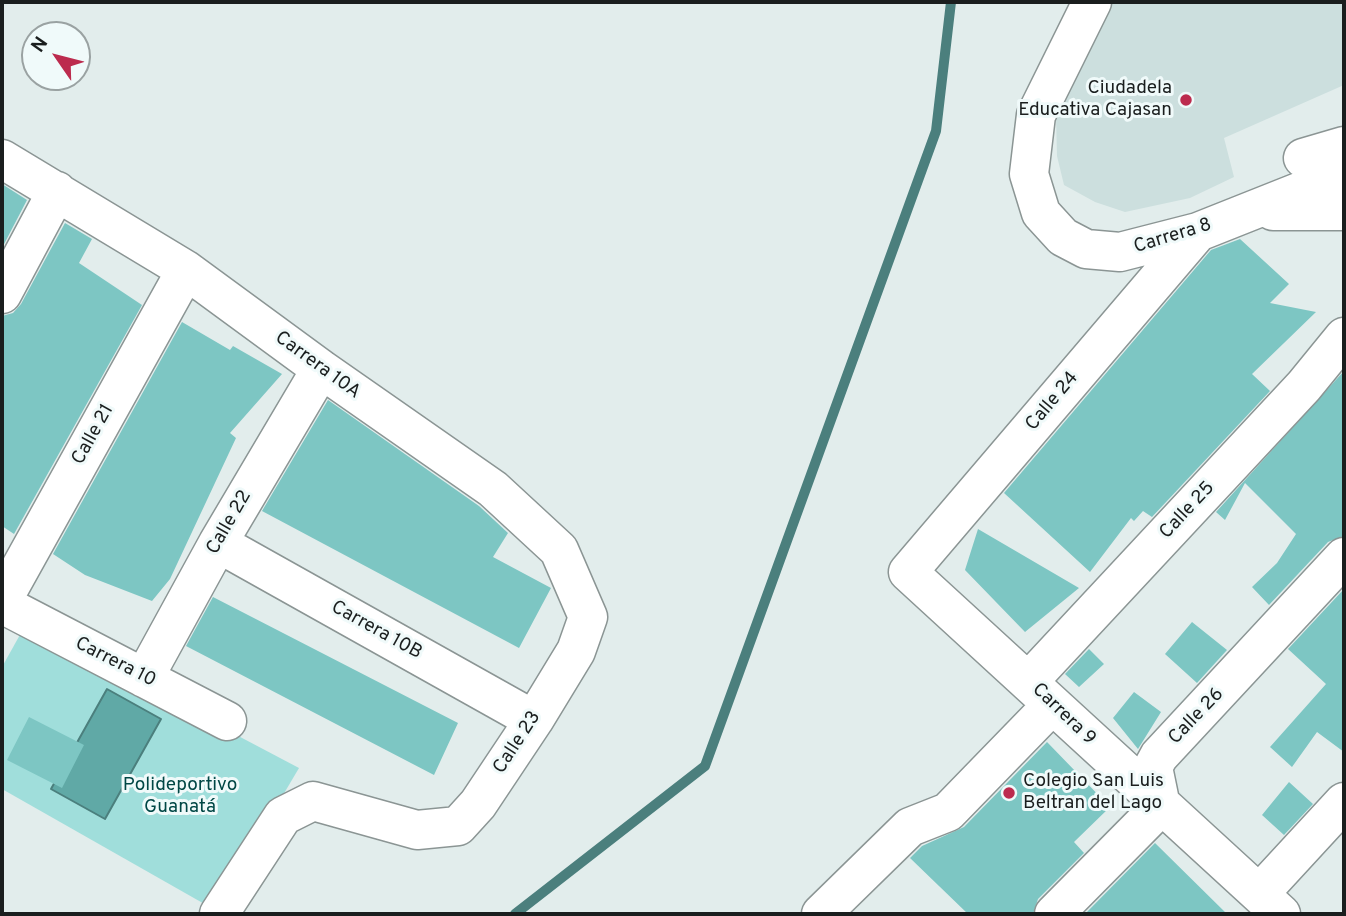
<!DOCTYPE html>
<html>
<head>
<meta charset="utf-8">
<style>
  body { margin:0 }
  #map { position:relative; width:1346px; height:916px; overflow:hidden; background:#e2edec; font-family:Overpass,sans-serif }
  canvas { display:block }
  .frame { position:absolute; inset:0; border:4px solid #1a1e1e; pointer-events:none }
  .north { position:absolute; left:21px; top:21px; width:70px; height:70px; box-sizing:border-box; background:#f0fafa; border:2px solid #9aa2a2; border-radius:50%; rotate:305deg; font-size:19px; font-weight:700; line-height:28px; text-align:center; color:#1a1e1e }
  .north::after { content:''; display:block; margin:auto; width:24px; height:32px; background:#bc2b4e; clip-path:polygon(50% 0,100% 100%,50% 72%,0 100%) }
</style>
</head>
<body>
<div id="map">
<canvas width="1346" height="916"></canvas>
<div class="frame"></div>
<div class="north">N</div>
</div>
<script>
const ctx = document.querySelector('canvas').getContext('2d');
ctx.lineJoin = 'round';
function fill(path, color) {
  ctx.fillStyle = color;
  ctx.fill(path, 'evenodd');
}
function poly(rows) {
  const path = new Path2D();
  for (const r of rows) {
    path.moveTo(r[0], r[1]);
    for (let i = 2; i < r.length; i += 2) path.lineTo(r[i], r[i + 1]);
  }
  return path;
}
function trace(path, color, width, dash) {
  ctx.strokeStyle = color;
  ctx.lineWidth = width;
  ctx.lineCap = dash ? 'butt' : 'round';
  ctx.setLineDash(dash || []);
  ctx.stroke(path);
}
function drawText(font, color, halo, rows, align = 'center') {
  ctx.font = font + ' Overpass,sans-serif';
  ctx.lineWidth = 6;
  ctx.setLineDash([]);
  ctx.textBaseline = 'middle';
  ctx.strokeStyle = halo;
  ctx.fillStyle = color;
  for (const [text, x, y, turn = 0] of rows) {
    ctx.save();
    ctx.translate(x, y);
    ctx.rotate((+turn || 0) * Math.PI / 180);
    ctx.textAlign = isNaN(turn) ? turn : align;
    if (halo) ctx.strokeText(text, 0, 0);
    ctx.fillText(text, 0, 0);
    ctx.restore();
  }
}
const built = poly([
  [1107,2,1344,2,1344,85,1224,138,1234,177,1190,198,1125,212,1095,202,1064,185,1057,156,1056,116]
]);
const green = poly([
  [26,624,299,768,215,910,2,789,2,667]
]);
const water = poly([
  [107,689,161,719,105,819,51,789,107,689]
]);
const stream = poly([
  [515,914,705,766,936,131,951,2]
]);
const building = poly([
  [2,184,27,200,2,248],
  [65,223,92,239,79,263,142,305,14,534,2,526,2,316,13,313,21,304],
  [1240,239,1289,284,1270,303,1316,312,1252,374,1270,391,1152,517,1143,511,1134,521,1131,518,1090,572,1004,493,1211,250],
  [182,322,230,350,233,346,282,374,230,433,236,438,170,579,152,601,85,575,53,554],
  [1344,371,1344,536,1328,542,1269,605,1252,587,1277,563,1296,534,1245,483,1225,520,1216,512],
  [328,400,479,506,508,533,493,557,551,588,519,648,262,511],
  [978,529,1079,588,1025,632,965,570],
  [1344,589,1344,752,1317,732,1292,767,1270,747,1326,684,1288,649],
  [213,597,458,723,434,775,186,646],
  [1192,622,1227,650,1197,683,1165,654],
  [1089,649,1104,664,1079,687,1065,674],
  [1134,692,1161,712,1138,749,1113,718],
  [29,717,84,745,62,788,7,760],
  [1047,742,1110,807,1074,842,1084,853,1038,899,1033,914,968,914,910,858,922,846,964,827],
  [1289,782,1313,804,1284,835,1262,815],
  [1155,843,1227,914,1085,914]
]);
const minor = poly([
  [1092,2,1036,115,1029,174,1041,213,1063,237,1086,249,1120,252,1198,232,1344,174],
  [1303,158,1344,146],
  [2,159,186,270,321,369,493,489,559,550,588,617,576,651,534,720,478,804,458,826,417,830,313,801,283,816,219,914],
  [1273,211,1344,211],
  [1198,232,908,572,1281,914],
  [2,294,57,191],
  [218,543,534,720],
  [2,601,186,270],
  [2,604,227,721],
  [144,678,218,543,321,369],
  [1028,682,1304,386,1344,337],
  [1260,893,1344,802],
  [821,914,910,827,948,812,1051,706],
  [1054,914,1161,806,1153,767,1159,756,1344,557]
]);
const markers = [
  [1186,100,7,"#bc2b4e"],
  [1009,793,7,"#bc2b4e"]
];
const poiNames = [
  ["Ciudadela",1172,89],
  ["Educativa Cajasan",1172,111],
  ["Colegio San Luis",1023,782,"left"],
  ["Beltran del Lago",1023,804,"left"]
];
const streetNames = [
  ["Carrera 8",1173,237,-17],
  ["Carrera 10A",317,366,36],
  ["Calle 24",1053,402,-50],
  ["Calle 21",94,435,-61],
  ["Calle 25",1188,511,-47],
  ["Calle 22",230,523,-60],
  ["Carrera 10B",376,631,29],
  ["Carrera 10",115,663,27],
  ["Carrera 9",1063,715,44],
  ["Calle 26",1197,717,-46],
  ["Calle 23",518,743,-57]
];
const parkNames = [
  ["Polideportivo",180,786],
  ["Guanatá",180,808]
];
fill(built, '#ccdfde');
fill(green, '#a0dedb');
fill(water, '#60a9a6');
trace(water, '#4b7f7d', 2);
trace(stream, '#4b7f7d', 10);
fill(building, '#7dc6c3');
trace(minor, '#8b9594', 41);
trace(minor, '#fff', 38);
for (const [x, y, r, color] of markers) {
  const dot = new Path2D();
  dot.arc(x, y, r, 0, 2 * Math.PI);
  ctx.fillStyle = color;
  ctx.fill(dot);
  trace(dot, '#f0fafa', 2.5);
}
drawText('19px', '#1a1e1e', '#f0fafa', poiNames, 'right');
drawText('19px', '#1a1e1e', '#f0fafa', streetNames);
drawText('19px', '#004745', '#f0fafa', parkNames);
</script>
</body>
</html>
